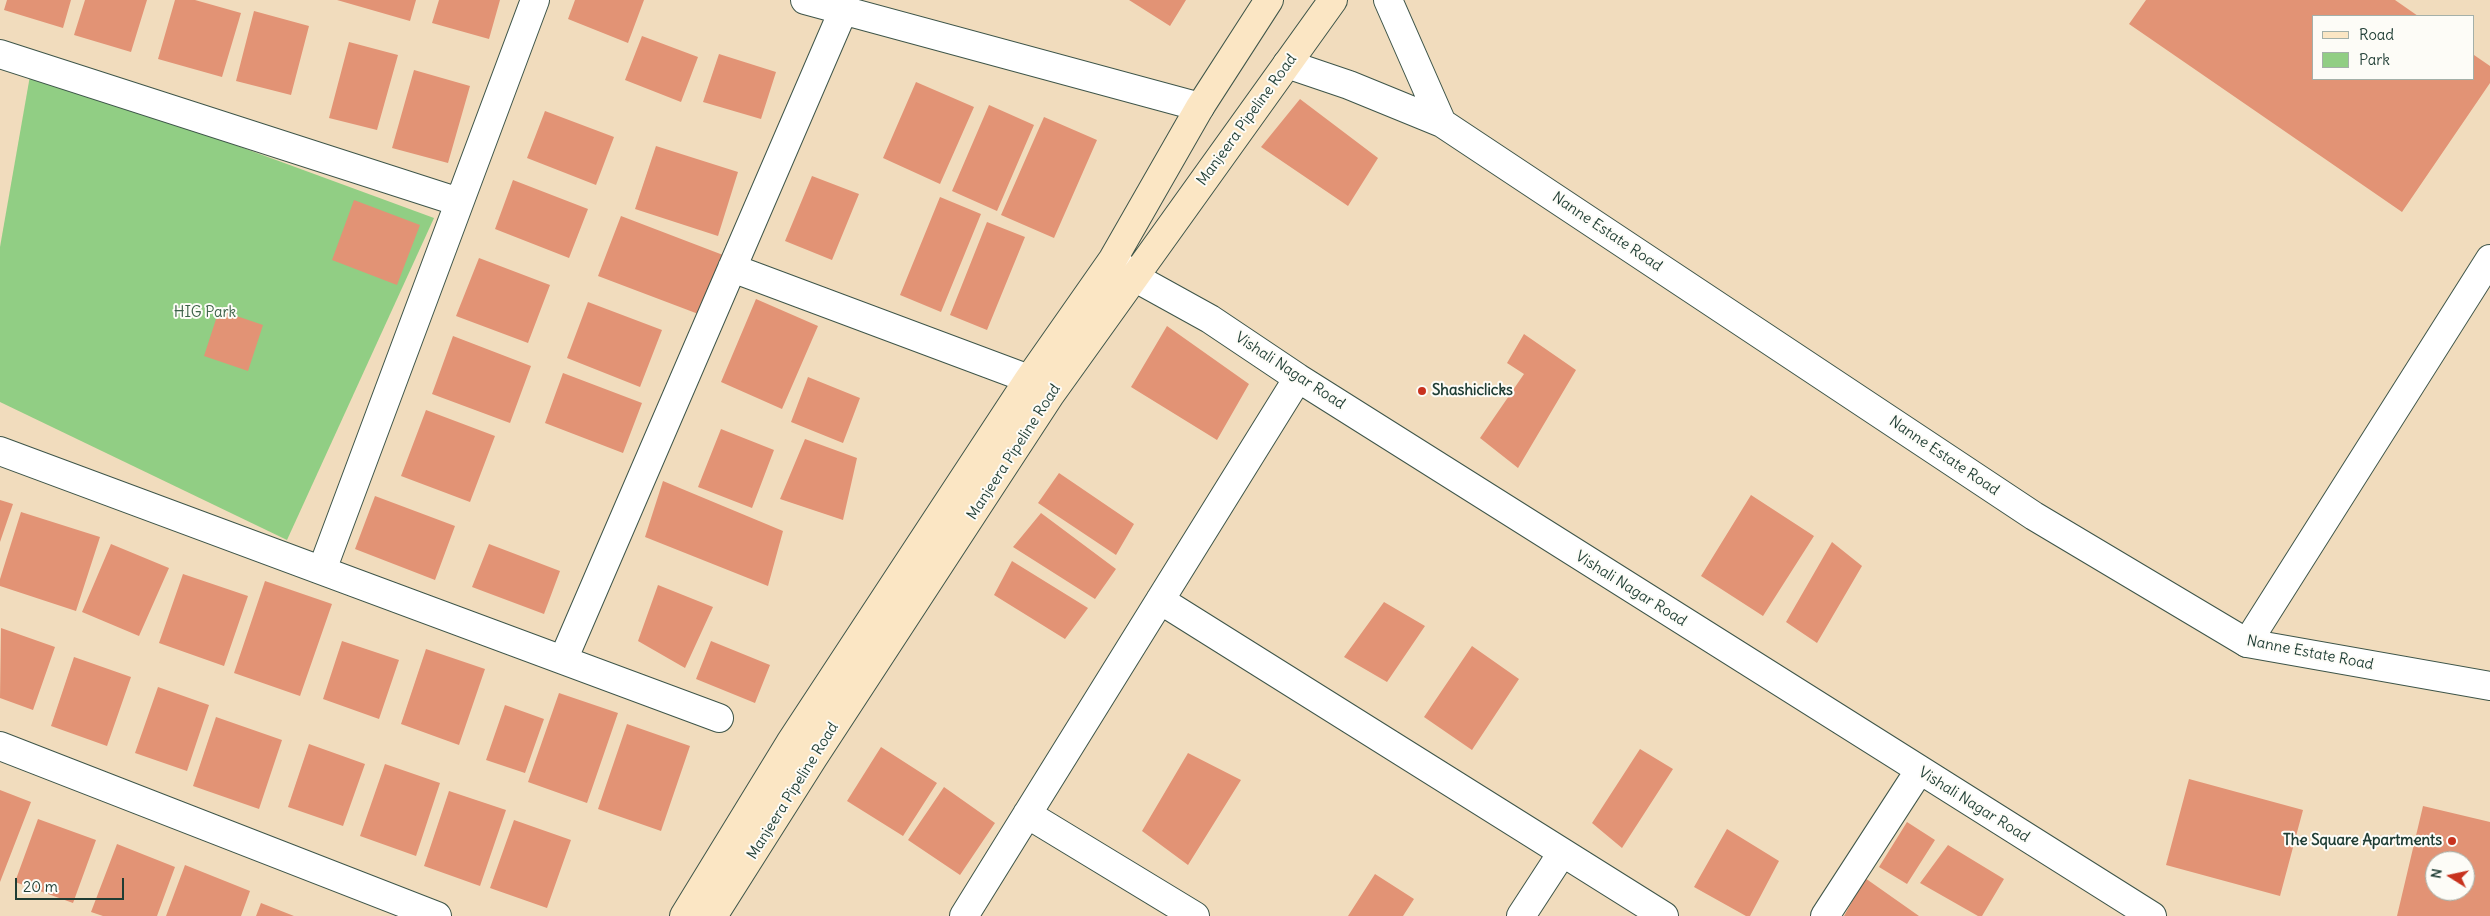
<!DOCTYPE html>
<html>
<head>
<meta charset="utf-8">
<style>
  body { margin:0 }
  #map { position:relative; width:2490px; height:916px; overflow:hidden; background:#f1dcbd; font-family:Delius,sans-serif }
  canvas { display:block }
  .legend { position:absolute; left:2312px; top:15px; width:162px; height:65px; box-sizing:border-box; background:#fdfcf7; border:1px solid #a4b0a9; margin:0; padding:6px 9px; list-style:none; font-size:15px; color:#1f3d34 }
  .legend li { display:flex; align-items:center; gap:10px; height:25px }
  .legend b { width:25px; border:1px solid #a4b0a9 }
  .north { position:absolute; left:2425px; top:851px; width:50px; height:50px; box-sizing:border-box; background:#fdfcf7; border:1px solid #a4b0a9; border-radius:50%; rotate:280deg; font-size:14px; font-weight:700; line-height:20px; text-align:center; color:#1f3d34 }
  .north::after { content:''; display:block; margin:auto; width:18px; height:22px; background:#c8321e; clip-path:polygon(50% 0,100% 100%,50% 72%,0 100%) }
  .scale { position:absolute; left:15px; top:878px; width:109px; height:22px; box-sizing:border-box; border:2px solid #1f3d34; border-top:0; padding-left:6px; font-size:15px; line-height:18px; white-space:nowrap; color:#1f3d34; -webkit-text-stroke:4px #fdfcf7; paint-order:stroke }
</style>
</head>
<body>
<div id="map">
<canvas width="2490" height="916"></canvas>
<ul class="legend">
<li><b style="height:6px;background:#fbe6c4"></b>Road</li>
<li><b style="height:14px;background:#91ce84"></b>Park</li>
</ul>
<div class="north">N</div>
<div class="scale">20 m</div>
</div>
<script>
const ctx = document.querySelector('canvas').getContext('2d');
ctx.lineJoin = 'round';
function fill(path, color) {
  ctx.fillStyle = color;
  ctx.fill(path, 'evenodd');
}
function poly(rows) {
  const path = new Path2D();
  for (const r of rows) {
    path.moveTo(r[0], r[1]);
    for (let i = 2; i < r.length; i += 2) path.lineTo(r[i], r[i + 1]);
  }
  return path;
}
function trace(path, color, width, dash) {
  ctx.strokeStyle = color;
  ctx.lineWidth = width;
  ctx.lineCap = dash ? 'butt' : 'round';
  ctx.setLineDash(dash || []);
  ctx.stroke(path);
}
function drawText(font, color, halo, rows, align = 'center') {
  ctx.font = font + ' Delius,sans-serif';
  ctx.lineWidth = 4;
  ctx.setLineDash([]);
  ctx.textBaseline = 'middle';
  ctx.strokeStyle = halo;
  ctx.fillStyle = color;
  for (const [text, x, y, turn = 0] of rows) {
    ctx.save();
    ctx.translate(x, y);
    ctx.rotate((+turn || 0) * Math.PI / 180);
    ctx.textAlign = isNaN(turn) ? turn : align;
    if (halo) ctx.strokeText(text, 0, 0);
    ctx.fillText(text, 0, 0);
    ctx.restore();
  }
}
const green = poly([
  [31,70,434,218,287,540,0,402,0,247]
]);
const building = poly([
  [7,0,71,0,63,28,4,10],
  [85,0,147,0,131,52,74,35],
  [175,0,195,0,241,13,222,77,158,59],
  [337,0,416,0,410,21],
  [439,0,500,0,489,39,432,23],
  [575,0,644,0,628,43,568,19],
  [1129,0,1186,0,1170,26],
  [2146,0,2395,0,2418,16,2314,16,2314,79,2474,79,2474,55,2490,66,2490,83,2402,212,2129,24],
  [254,11,309,26,291,95,236,81],
  [642,36,698,57,681,102,625,80],
  [349,42,398,55,377,130,329,118],
  [719,54,776,72,761,119,703,102],
  [414,70,470,86,448,163,392,148],
  [916,82,974,107,940,184,883,158],
  [1300,99,1378,158,1348,206,1261,147],
  [989,105,1034,125,997,211,952,191],
  [545,111,614,137,596,185,527,158],
  [1044,117,1097,140,1054,238,1001,215],
  [656,146,738,172,718,236,635,209],
  [812,176,859,194,832,260,785,241],
  [513,180,588,209,569,258,495,229],
  [940,197,981,214,941,312,900,295],
  [354,200,420,225,397,285,332,260],
  [621,216,723,255,701,315,598,276],
  [987,222,1025,237,987,330,950,315],
  [479,258,550,285,528,343,456,316],
  [756,299,818,326,782,409,721,382],
  [588,302,662,330,640,387,567,358],
  [219,310,263,325,248,371,204,356],
  [1167,326,1249,384,1217,440,1131,387],
  [1524,334,1576,370,1518,468,1480,438,1524,374,1507,363],
  [453,336,531,366,510,423,432,394],
  [563,373,642,403,623,453,545,423],
  [808,377,860,398,843,443,791,422],
  [426,410,495,436,470,502,401,476],
  [721,429,774,450,752,508,698,487],
  [805,439,857,458,843,520,780,499],
  [1059,473,1134,524,1116,555,1038,503],
  [663,481,783,531,768,586,645,537],
  [1751,495,1814,536,1763,616,1701,576],
  [375,496,455,526,435,580,355,549],
  [0,500,13,504,0,542],
  [21,512,100,537,76,611,0,586,0,579],
  [1041,513,1116,569,1095,599,1013,547],
  [1832,542,1862,566,1817,643,1786,622],
  [111,544,169,568,139,636,82,612],
  [489,544,560,571,544,614,472,587],
  [1012,561,1088,608,1065,639,994,595],
  [183,574,248,596,224,666,159,643],
  [265,581,332,604,300,696,234,673],
  [658,585,713,607,685,668,638,641],
  [1384,602,1425,626,1387,682,1344,657],
  [1,628,55,647,33,710,0,698],
  [342,641,399,660,379,719,323,699],
  [711,641,770,665,755,703,696,679],
  [1472,646,1519,679,1472,750,1424,717],
  [426,649,485,669,459,745,401,724],
  [74,657,131,677,107,746,51,726],
  [158,687,209,705,187,771,135,753],
  [559,693,618,713,587,803,528,782],
  [505,705,544,719,525,773,486,760],
  [216,717,282,740,259,809,193,786],
  [627,724,690,746,661,831,598,809],
  [309,744,365,764,343,826,288,807],
  [881,747,937,783,903,836,847,801],
  [1640,749,1673,769,1622,848,1592,823],
  [1188,753,1241,780,1188,865,1142,831],
  [385,764,440,783,416,856,360,836],
  [2189,779,2303,810,2280,896,2166,865],
  [944,787,995,823,960,875,908,840],
  [0,790,31,802,0,882],
  [449,791,506,810,480,886,424,866],
  [2423,806,2490,822,2490,916,2397,916],
  [2435,861,2465,861,2465,891,2435,891],
  [38,819,96,840,73,903,15,882],
  [514,820,571,840,547,908,490,888],
  [1907,822,1935,840,1907,884,1879,867],
  [1727,829,1779,861,1750,916,1746,916,1694,887],
  [117,844,175,867,157,916,103,916,91,912],
  [1948,845,2004,879,1982,916,1978,916,1920,883],
  [185,865,250,891,241,916,166,916],
  [1375,874,1414,899,1403,916,1348,916],
  [1865,878,1919,916,1844,916],
  [261,903,294,916,256,916]
]);
const minor = poly([
  [805,0,1200,107],
  [0,54,459,202],
  [1116,262,1134,277,1210,319,1298,378,2152,916],
  [732,268,1029,379],
  [0,451,719,718],
  [322,570,535,0],
  [1160,600,1664,916],
  [2247,643,2490,259],
  [563,660,843,11],
  [0,746,437,916],
  [1027,814,1195,916],
  [964,916,1298,378],
  [1521,916,1562,853],
  [1825,916,1919,771]
]);
const tertiary = poly([
  [1388,0,1442,123],
  [1287,64,1349,85,1442,123,2034,516,2247,643,2490,686]
]);
const secondary = poly([
  [684,916,790,743,1029,379,1113,259,1200,107,1269,0],
  [713,916,813,758,1050,395,1333,0]
]);
const markers = [
  [1422,391,5,"#c8321e"],
  [2452,841,5,"#c8321e"]
];
const streetNames = [
  ["Manjeera Pipeline Road",1247,120,-54],
  ["Nanne Estate Road",1607,232,34],
  ["Vishali Nagar Road",1290,371,33],
  ["Manjeera Pipeline Road",1014,452,-57],
  ["Nanne Estate Road",1944,456,34],
  ["Vishali Nagar Road",1631,589,32],
  ["Nanne Estate Road",2310,653,11],
  ["Manjeera Pipeline Road",793,791,-58],
  ["Vishali Nagar Road",1974,805,32]
];
const parkNames = [
  ["HIG Park",205,313]
];
const poiNames = [
  ["Shashiclicks",1432,391],
  ["The Square Apartments",2442,841,"right"]
];
fill(green, '#91ce84');
fill(building, '#e29375');
trace(minor, '#3e5549', 30);
trace(tertiary, '#3e5549', 30);
trace(secondary, '#3e5549', 30);
trace(minor, '#fff', 28);
trace(tertiary, '#fff', 28);
trace(secondary, '#fbe6c4', 28);
for (const [x, y, r, color] of markers) {
  const dot = new Path2D();
  dot.arc(x, y, r, 0, 2 * Math.PI);
  ctx.fillStyle = color;
  ctx.fill(dot);
  trace(dot, '#fdfcf7', 2);
}
drawText('15px', '#1f3d34', '#fdfcf7', streetNames);
drawText('15px', '#3c6148', '#fdfcf7', parkNames);
drawText('bold 15px', '#1f3d34', '#fdfcf7', poiNames, 'left');
</script>
</body>
</html>
